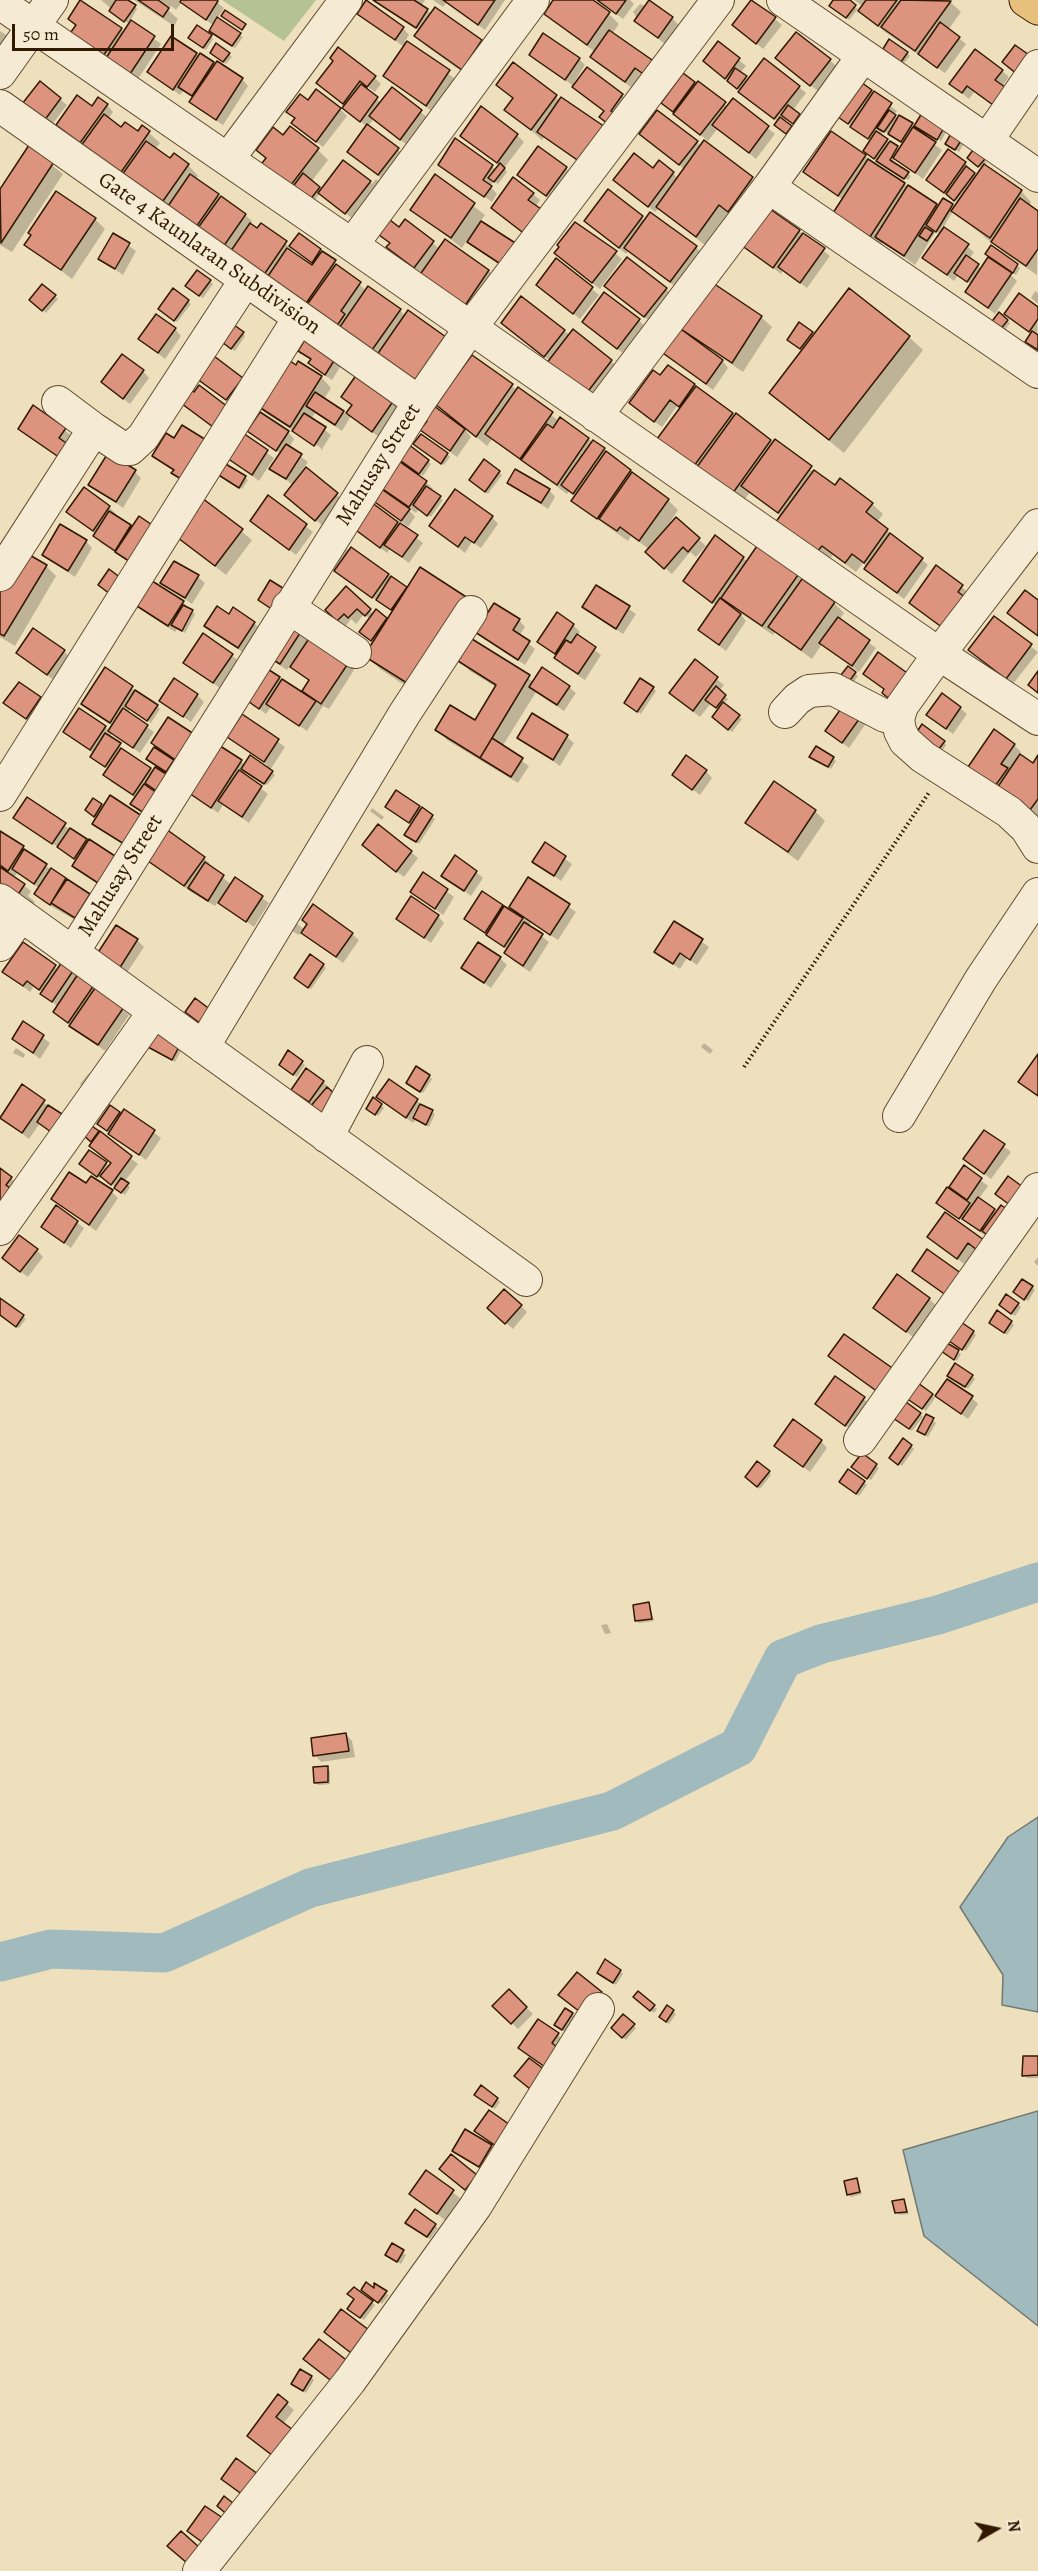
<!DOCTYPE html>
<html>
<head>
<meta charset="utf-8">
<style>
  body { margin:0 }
  #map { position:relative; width:1038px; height:2571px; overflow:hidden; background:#efe0bd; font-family:Alegreya,serif }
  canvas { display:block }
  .north { position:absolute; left:966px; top:2499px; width:60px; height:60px; -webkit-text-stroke:4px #f5ebd4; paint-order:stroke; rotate:81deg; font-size:16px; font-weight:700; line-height:24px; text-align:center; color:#311901 }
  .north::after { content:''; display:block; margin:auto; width:21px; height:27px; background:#311901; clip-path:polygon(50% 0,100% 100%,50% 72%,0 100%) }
  .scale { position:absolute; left:12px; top:24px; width:162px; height:27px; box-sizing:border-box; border:3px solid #311901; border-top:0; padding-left:8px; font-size:18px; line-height:21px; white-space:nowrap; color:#311901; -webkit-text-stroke:4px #f5ebd4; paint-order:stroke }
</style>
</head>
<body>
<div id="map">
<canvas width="1038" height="2571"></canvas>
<div class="north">N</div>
<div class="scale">50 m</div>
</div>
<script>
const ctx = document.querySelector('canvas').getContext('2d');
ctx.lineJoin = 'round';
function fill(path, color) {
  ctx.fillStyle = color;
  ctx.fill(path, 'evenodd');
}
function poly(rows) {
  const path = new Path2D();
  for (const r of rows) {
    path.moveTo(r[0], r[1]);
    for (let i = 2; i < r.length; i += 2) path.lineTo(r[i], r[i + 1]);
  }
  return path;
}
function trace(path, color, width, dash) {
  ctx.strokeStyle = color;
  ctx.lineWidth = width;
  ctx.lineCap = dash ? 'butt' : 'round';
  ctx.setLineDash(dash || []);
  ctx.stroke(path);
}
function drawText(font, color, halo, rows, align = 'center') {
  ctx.font = font + ' Alegreya,serif';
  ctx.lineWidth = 4.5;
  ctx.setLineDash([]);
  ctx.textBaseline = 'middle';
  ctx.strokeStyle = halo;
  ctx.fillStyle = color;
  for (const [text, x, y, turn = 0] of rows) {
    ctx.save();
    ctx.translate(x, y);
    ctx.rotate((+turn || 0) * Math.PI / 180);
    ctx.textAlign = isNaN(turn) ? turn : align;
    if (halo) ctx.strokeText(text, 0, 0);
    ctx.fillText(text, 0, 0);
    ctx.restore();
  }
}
const green = poly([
  [222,0,316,0,284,41]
]);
const water = poly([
  [1038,1817,1038,2012,1002,2005,1003,1975,960,1907,1008,1837,1038,1817],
  [1038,2111,1038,2326,924,2236,903,2150,1038,2111]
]);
const shadow = poly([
  [101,0,125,0,135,6,137,9,130,21,161,44,138,79,108,64,69,19,121,29,124,32,130,25],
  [134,0,214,0,224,8,217,19,243,37,235,48,213,33,214,26,182,2,176,10,171,6,168,10,178,19,174,26],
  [374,0,425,0,421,6,432,14,435,9,492,52,472,79,426,46,416,36,420,31],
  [433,0,505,0,485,30,447,2,443,7],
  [555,0,590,0,609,14,619,24,612,34,653,81,642,74,632,88,598,64,592,57,595,52,545,14],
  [597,0,630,0,634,4,623,19],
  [752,0,782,25,763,49,734,25],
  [834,0,847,0,855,6,860,11,863,6,854,0,948,0,961,12,948,30,966,44,945,73,885,32,866,17,858,9,849,20,834,8],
  [640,4,672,18,679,25,665,44,643,27,633,12],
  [359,14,403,28,409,35,405,41,459,82,437,115,385,76,404,47],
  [0,31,15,41,12,53,0,44],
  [211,36,213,39,206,50,193,41],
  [719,43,746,66,740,73,749,81,799,87,806,93,793,110,802,118,796,125,787,118,784,122,794,130,790,136,779,127,778,122,705,61],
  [887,51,907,53,910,56,904,63],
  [196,54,242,79,248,86,223,125,198,109,191,102,194,98,184,90,180,95,149,72],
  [229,54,232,57,226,64,214,56],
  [531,55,579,59,585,65,574,83,622,95,628,102,617,118],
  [830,60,837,67,818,91,784,65],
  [1002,71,1009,77,1002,87,1000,110,974,92,969,99,951,84],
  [683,75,728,107,733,100,775,134,756,159,718,128,708,141,669,109],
  [375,78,381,84,375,92,368,87,366,90,381,103,392,89,428,118,407,145,374,119,368,126,404,155,385,181,355,158,367,127,318,83],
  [40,83,67,105,51,126,31,110],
  [498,85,556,96,594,173,544,137,542,140,515,116,515,119,506,110,514,99],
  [871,91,897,111,894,115,898,119,912,124,913,129,942,150,923,179,895,158,892,163,911,176,908,180,881,164,868,153,871,141,837,115],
  [884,131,904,144,900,150,880,136],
  [308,102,340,109,347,116,323,147,299,129,296,119,288,112],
  [107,105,113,112,108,119,122,129,138,133,142,127,149,133,160,143,155,149,171,160,174,155,188,165,198,176,195,180,245,215,252,221,250,225,291,247,299,235,367,291,400,310,405,316,421,397,58,125,93,108],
  [293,248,315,264,312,267,291,252],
  [923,115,947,130,941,141,919,128],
  [641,134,697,142,701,146,704,142,763,188,706,246,659,208,655,212,615,180,653,170,659,162,678,178,684,169],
  [952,134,964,143,959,152,950,146],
  [462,135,517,135,524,142,504,168,507,172,498,184,494,181,490,186,497,194,492,202,439,164,492,166,496,170,500,165],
  [283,137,318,150,328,160,311,182,322,191,370,182,372,184,376,179,384,187,353,219,320,193,310,207,258,150],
  [29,147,63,174,12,252,0,245,0,191],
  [865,156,939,208,944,200,955,208,959,203,934,186,965,163,977,176,982,169,972,161,984,160,987,163,984,166,1021,191,1031,202,1029,206,1038,212,1037,275,1003,252,953,211,943,228,974,252,969,259,982,269,995,262,987,254,991,248,1020,268,1016,275,1006,270,1017,281,995,314,967,292,972,285,958,275,954,281,924,258,940,234,936,231,915,265,883,242,880,246,846,223,843,200,805,172],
  [566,168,572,175,553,202,519,175],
  [435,177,485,215,480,222,519,247,513,273,467,240,462,248,412,209],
  [609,191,645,221,696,247,706,257,681,291,628,251,626,254,586,221],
  [533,194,540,200,535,207,499,214],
  [95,219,105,229,72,279,26,244],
  [405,221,440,249,489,271,499,281,475,316,395,253,388,241],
  [585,228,622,259,600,289,563,260],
  [799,231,830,256,807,288,783,270,781,274,743,245],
  [113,235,136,251,123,275,100,259],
  [557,260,599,295,580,319,538,285],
  [198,272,213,284,203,298,190,289],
  [707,281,761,317,772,327,743,372,718,355,728,368,713,390,662,351,691,336,683,329],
  [43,286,58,299,46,313,31,299],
  [666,289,672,295,652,323,613,292],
  [1035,291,1038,293,1038,304,1031,298],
  [188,301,191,304,177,322,163,311],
  [1038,308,1037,336,1038,350,1032,334,1006,314],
  [1000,314,1010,323,1003,333,995,327],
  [639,320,645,327,624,354,590,328],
  [175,329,181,336,165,359,140,339],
  [509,329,564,331,611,361,621,371,597,403,550,361],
  [243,333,245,336,235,351,226,345],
  [812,333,814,336,909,337,923,350,844,453,771,393,803,351,792,342],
  [307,338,342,364,332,380,316,370,310,363,312,360,299,350],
  [472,357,559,421,604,449,668,500,678,510,670,522,676,519,706,546,696,557,690,552,672,574,654,559,649,549,631,536,628,541,604,524,573,500,576,496,569,491,567,494,492,439,487,446,461,424,471,437,457,457,429,437,422,430,428,422,425,420,451,418,437,404],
  [296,367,321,377,331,388,324,399,347,415,353,406,343,397,360,373,402,404,379,437,351,416,342,431,315,413,311,419,331,435,321,451,321,448,265,413,255,403],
  [143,371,149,378,130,404,103,382],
  [661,377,694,386,835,487,840,480,872,504,883,514,877,522,928,565,904,599,872,575,863,563,856,572,833,555,827,562,782,517,750,492,740,506,666,453,681,408,677,406,662,427,638,410],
  [198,379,242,379,248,386,234,405],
  [34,408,72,436,70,466,19,429],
  [182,427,180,480,175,471,154,456,174,440],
  [249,431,288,432,294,439,289,448,308,462,298,476,337,495,343,501,323,526,293,501,293,485,271,469,281,454],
  [240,433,274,458,259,481,226,456],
  [418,447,447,454,450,457,444,465],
  [394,459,426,482,433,489,431,491,443,500,431,517,419,509,416,513,407,507,415,517,408,527,374,500],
  [402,461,428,461,431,464,423,476],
  [135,472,141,478,123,508,90,484],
  [499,472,502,475,488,494,473,483],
  [222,477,245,477,248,480,242,489],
  [509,482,549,490,555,497,548,509],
  [268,497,313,532,296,555,252,521],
  [203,500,252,540,226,575,176,535],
  [109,507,116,514,114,516,132,529,145,572,101,543,95,536,96,534,68,512],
  [492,517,498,524,481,548,472,542,465,553,431,526],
  [397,523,423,543,409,563,390,549,387,553,355,528],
  [715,537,748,562,758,548,834,603,844,613,839,620,876,648,859,672,822,644,812,659,775,632,773,635,739,612,746,621,726,651,706,636,699,630,717,606,684,581],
  [725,600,734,609,733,610,723,603],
  [86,541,92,548,75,577,44,555],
  [338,544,388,575,407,590,487,617,519,620,525,627,519,636,535,649,525,665,477,632,471,641,534,682,569,687,576,693,564,711,536,692,502,747,529,766,518,783,447,740,437,729,475,722,496,687,470,671,459,660,432,703,380,669,366,655,374,643,364,635,370,619,364,614,356,624,351,619,345,627,333,617,346,589,374,614,388,621,393,612,327,565],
  [46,566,56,576,15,646,0,637,0,589],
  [936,567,969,593,954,636],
  [198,577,205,583,192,604,162,583],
  [597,587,636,614,623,634,584,607],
  [183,602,195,614,185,633,177,629,175,632,134,605],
  [229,616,254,623,261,629,245,654,206,626],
  [994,618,1038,652,1013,684,970,650],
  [287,622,354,670,329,709,323,706,307,731,271,707,266,714,244,697,279,678,301,694,309,681,290,666,287,670,273,661],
  [573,625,580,632,577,636,601,655,585,680,562,665,557,656,539,642],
  [203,635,239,661,221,689,185,663],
  [64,651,70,658,55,681,18,653],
  [695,661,724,685,719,691,728,699,724,704,742,719,732,732,716,720,719,710,711,703,700,717,678,700],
  [105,669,160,709,151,723,130,709,127,713,154,732,140,753,112,733,109,738,120,744,121,749,154,772,148,789,136,798,111,782,105,775,109,769,95,760,94,754,65,732,105,727,110,731,113,726,83,704],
  [855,673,858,676,849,688,839,680],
  [19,684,47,705,33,724,5,703],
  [653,688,656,691,641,714,628,706],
  [197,695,204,702,191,722,161,701],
  [845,705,867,722,849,748,827,731],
  [960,708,967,714,953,734,928,715],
  [242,716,285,747,270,770,275,775,267,785,246,771,243,775,268,794,249,823,223,805,218,813,185,789,241,761,245,765,266,768,267,765,229,737],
  [995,731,1014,745,1021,752,1019,755,1033,765,1038,758,1038,823,976,773],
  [519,737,567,737,574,743,560,766],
  [915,738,944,742,946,745,939,756],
  [152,743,190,770,170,774,151,761,148,759,156,747],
  [833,758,836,761,831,769,814,759],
  [706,771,712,778,700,795,674,775],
  [396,792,435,819,419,844,408,837,412,825,387,806],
  [27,799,89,843,105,888,74,865,77,860,15,818],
  [93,800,104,808,131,850,94,823,97,818,90,813],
  [372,808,384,817,382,820,370,811],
  [815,811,825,821,798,861,747,823],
  [0,833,96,902,82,924,42,901,36,894,39,888,17,873,14,878,31,891,28,896,35,902,31,909,0,889],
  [545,844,572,864,561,881,534,861],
  [371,852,411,852,418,858,404,877],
  [204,858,210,864,209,867,232,885,235,879,269,903,254,927,218,901,215,906,191,892,147,859],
  [476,872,483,878,471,896,443,875],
  [423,874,454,897,443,915,412,892],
  [529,879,576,912,558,940,531,923,528,926,549,942,530,972,512,960,506,953,508,950,466,919,483,893,509,910],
  [438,916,444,923,431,943,398,919],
  [292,920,305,930,352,934,359,940,343,963,301,931,299,935,290,930],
  [675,923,709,947,697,965,687,958,680,969,656,952],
  [137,940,144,947,126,974,105,961],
  [23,944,58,970,72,972,129,1015,105,1051,61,1018,55,1012,58,1007,42,992,34,986,30,992,4,971],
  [500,958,507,965,491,988,463,968],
  [323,965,326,968,311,989,299,981],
  [24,1024,50,1043,40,1059,14,1039],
  [157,1033,182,1049,175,1062,150,1047],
  [704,1043,713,1050,710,1054,701,1047],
  [16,1048,25,1054,24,1058,13,1053],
  [289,1053,305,1065,297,1077,283,1067],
  [89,1073,101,1084,92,1095,80,1084],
  [429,1076,432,1079,423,1093,411,1085],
  [389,1081,435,1114,429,1127,416,1119,413,1123,378,1097],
  [323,1082,330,1088,313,1106,293,1090],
  [22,1086,64,1118,40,1123,29,1139,0,1116],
  [381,1105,384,1108,378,1116,371,1111],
  [125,1111,161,1138,146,1160,102,1127,119,1113,121,1116],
  [98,1132,138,1164,124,1182,130,1187,125,1195,102,1176,100,1178,84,1167,106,1163,110,1167,112,1164,86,1137],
  [985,1132,1011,1152,991,1179,965,1159],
  [964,1167,988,1186,978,1200,996,1213,987,1237,938,1203,960,1196,951,1186],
  [0,1170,18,1184,0,1207],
  [86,1186,112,1192,118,1198,96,1231,53,1199],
  [56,1207,84,1228,71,1248,43,1227],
  [945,1214,984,1255,975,1249,964,1264,929,1237],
  [37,1250,43,1257,28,1277,10,1264],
  [1038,1257,1038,1266,1034,1262],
  [1023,1281,1035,1290,1028,1301,1018,1295],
  [929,1299,936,1305,913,1337,875,1308],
  [0,1300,26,1319,19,1328,0,1315],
  [1018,1304,1021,1307,1015,1316,1004,1308],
  [521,1306,527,1312,513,1329,496,1314],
  [1011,1322,1014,1325,1007,1335,993,1325],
  [973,1332,976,1335,966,1351,954,1343],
  [844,1336,889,1400,830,1356],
  [948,1345,961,1354,957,1361,946,1354],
  [972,1376,975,1379,968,1389,952,1378],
  [835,1378,871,1405,853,1431,824,1410],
  [932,1395,935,1398,926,1411,908,1398],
  [937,1396,972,1398,978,1404,968,1419],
  [920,1414,923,1417,912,1431,894,1419],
  [927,1416,936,1423,928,1437,919,1430],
  [903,1440,914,1449,902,1466,894,1460],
  [821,1441,827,1448,810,1472,776,1446],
  [876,1465,879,1468,871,1480,856,1470],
  [769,1472,771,1475,760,1489,750,1480],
  [864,1482,867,1485,859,1496,844,1485],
  [649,1604,654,1621,639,1623,636,1620],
  [607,1624,611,1633,605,1634,601,1625],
  [346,1734,352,1741,355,1757,321,1762,315,1755],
  [327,1768,330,1771,330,1784,318,1785,315,1782],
  [620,1971,623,1974,616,1985,602,1976],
  [509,1991,533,2014,518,2029,494,2006],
  [639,1993,657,2009,654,2013,635,1997],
  [668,2007,676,2014,669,2024,663,2020],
  [572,2014,576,2018,565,2032,556,2025],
  [623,2016,636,2028,626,2040,613,2028],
  [558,2035,564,2041,552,2072,520,2047],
  [1038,2058,1038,2078,1027,2078,1024,2075],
  [479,2097,497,2099,500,2102,495,2109],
  [491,2146,497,2153,486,2172,454,2151],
  [426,2172,460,2198,445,2220,411,2194],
  [856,2180,862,2194,851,2197,848,2194],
  [903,2200,909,2214,900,2215,897,2212],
  [435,2225,438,2228,430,2239,410,2226],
  [392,2245,406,2255,401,2264,387,2255],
  [354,2289,375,2305,364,2320,352,2311,356,2300],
  [375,2291,389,2295,382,2304,365,2292],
  [311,2377,314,2380,306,2393,296,2386],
  [278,2396,294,2410,283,2424,255,2442]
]);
const river = poly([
  [0,1962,51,1949,164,1953,310,1888,612,1811,738,1747,783,1659,821,1644,938,1615,1038,1582]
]);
const building = poly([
  [80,0,122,28,101,59,68,36,76,25,68,19,80,0],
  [116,0,128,0,136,5,124,22,109,11,116,0],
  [138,0,158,0,169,8,163,17,138,0],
  [181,0,217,0,218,1,206,20,180,2,181,0],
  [366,0,404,27,395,40,357,14,366,0],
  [373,0,414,0,428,9,416,28,373,0],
  [443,0,495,0,478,25,443,0],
  [553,0,593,0,610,12,587,45,544,14,553,0],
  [597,0,626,0,616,14,597,0],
  [649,0,673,17,658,38,634,21,649,0],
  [751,0,776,17,756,44,732,25,751,0],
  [833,0,850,0,856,5,846,18,829,6,833,0],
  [866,0,897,0,878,26,858,11,866,0],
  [901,0,951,1,915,51,881,27,901,0],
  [435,7,482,40,462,70,414,36,435,7],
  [225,10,246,24,242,30,221,16,225,10],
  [217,17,241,33,232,46,209,31,217,17],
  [131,20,155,36,130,74,106,58,131,20],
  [940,22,960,37,937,68,918,54,940,22],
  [197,25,212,35,203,48,188,38,197,25],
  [609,30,655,62,646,76,635,68,625,82,590,57,609,30],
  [796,32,831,59,810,86,775,58,796,32],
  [543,33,580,58,565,80,529,55,543,33],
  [171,36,197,53,173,90,147,72,171,36],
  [889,39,908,52,901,62,883,49,889,39],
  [407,41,450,70,426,106,383,76,407,41],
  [718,41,740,58,725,79,703,61,718,41],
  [216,43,230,53,223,62,210,53,216,43],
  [1015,45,1032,57,1018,75,1002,62,1015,45],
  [338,47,376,76,367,87,360,81,343,104,316,83,333,61,330,58,338,47],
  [975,49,1003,70,995,80,1005,87,993,105,967,86,962,93,949,84,975,49],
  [200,53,214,62,192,96,178,87,200,53],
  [764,58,800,86,774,119,738,92,764,58],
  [217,61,243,78,216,120,189,102,217,61],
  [513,62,557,95,531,130,504,110,513,98,496,85,513,62],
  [587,67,623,94,611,111,615,114,608,124,599,117,604,111,572,87,587,67],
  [735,68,747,76,737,89,727,81,735,68],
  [683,73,695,82,673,112,661,103,683,73],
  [858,80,872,90,848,124,835,115,858,80],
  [40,81,61,98,44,121,22,104,40,81],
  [698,81,726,102,700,135,673,114,698,81],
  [361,84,378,97,360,122,342,108,361,84],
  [392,87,422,110,400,140,369,116,392,87],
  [316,89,341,108,316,142,291,123,295,118,286,112,300,94,308,100,316,89],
  [874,91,892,103,868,139,850,127,874,91],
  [77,95,92,106,98,97,108,104,80,143,56,125,77,95],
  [561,97,608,129,583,164,537,132,561,97],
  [733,98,769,126,749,153,712,125,733,98],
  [788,105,800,114,793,124,781,115,788,105],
  [481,106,518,134,497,163,460,136,481,106],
  [657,110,698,141,679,165,639,134,657,110],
  [889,110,896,115,884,132,877,128,889,110],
  [922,113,945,126,937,140,914,126,922,113],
  [104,114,121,127,125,122,138,131,142,125,150,131,117,178,78,150,104,114],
  [899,115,913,123,901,142,888,134,899,115],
  [780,117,792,126,786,134,774,125,780,117],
  [367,124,399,148,378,175,347,152,367,124],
  [290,126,319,148,288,189,259,167,266,158,256,150,273,127,283,135,290,126],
  [913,127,936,142,915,173,893,158,913,127],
  [831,131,866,155,838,196,803,172,831,131],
  [876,131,888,139,874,159,863,151,876,131],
  [952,132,962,139,955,150,945,144,952,132],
  [455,138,493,165,483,180,492,186,484,197,438,165,455,138],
  [704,140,753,177,728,212,719,205,696,237,656,207,704,140],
  [146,141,170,158,174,153,189,164,163,201,151,193,145,202,117,182,146,141],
  [890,141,898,146,890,160,909,172,904,179,876,161,890,141],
  [29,145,54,162,1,243,0,189,29,145],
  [538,146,567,167,546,196,517,175,538,146],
  [948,149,966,162,944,193,926,180,948,149],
  [973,150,985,159,978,167,967,158,973,150],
  [634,153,653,168,659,160,674,172,648,207,613,180,634,153],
  [868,159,905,183,870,237,833,213,868,159],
  [343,160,371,181,345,214,318,193,343,160],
  [500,163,505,168,494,182,488,178,500,163],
  [984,164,1022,190,990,238,951,211,984,164],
  [966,166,975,173,954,201,946,194,966,166],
  [303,173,320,187,306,205,289,192,303,173],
  [190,174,219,194,194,230,166,209,190,174],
  [435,174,475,203,451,238,410,210,435,174],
  [513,177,534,193,528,200,544,211,526,235,491,208,513,177],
  [908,185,937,204,904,256,875,237,908,185],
  [608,189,643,216,619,248,584,221,608,189],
  [56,191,96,218,61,270,24,245,31,235,28,233,56,191],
  [221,196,246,214,221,250,195,232,221,196],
  [943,198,953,204,936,232,926,225,943,198],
  [1020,198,1038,211,1038,249,1026,266,991,242,1020,198],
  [767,207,800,230,773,268,741,245,767,207],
  [650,212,697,246,670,282,624,248,650,212],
  [405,219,434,241,414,268,386,247,390,243,379,235,390,220,399,227,405,219],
  [481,221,520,246,505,267,467,242,481,221],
  [575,222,617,251,592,283,554,253,559,247,557,245,575,222],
  [250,223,257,228,261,223,287,241,259,282,226,258,250,223],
  [925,227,933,232,927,241,919,236,925,227],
  [944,227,969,244,947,275,922,258,944,227],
  [113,233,130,243,115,269,98,259,113,233],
  [299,233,321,249,312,263,289,246,299,233],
  [803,233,825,248,800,283,778,267,803,233],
  [445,239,489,270,464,307,419,276,445,239],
  [991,245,1018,264,1013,273,985,254,991,245],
  [287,248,312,265,322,251,336,260,300,312,262,285,287,248],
  [966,255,979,264,967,282,954,273,966,255],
  [627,257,667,288,644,317,604,286,627,257],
  [988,257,1012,273,988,308,965,292,988,257],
  [556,258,593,287,573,314,536,285,556,258],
  [336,264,361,282,341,311,345,314,334,330,304,309,336,264],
  [197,270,211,280,199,296,185,286,197,270],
  [707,279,762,316,732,363,681,329,707,279],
  [42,284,56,295,42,311,29,300,42,284],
  [368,286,401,309,367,357,335,334,368,286],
  [173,288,189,300,174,321,158,309,173,288],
  [849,288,910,336,829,440,769,393,849,288],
  [604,292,640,319,617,349,582,322,604,292],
  [1019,293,1038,307,1038,319,1029,332,1004,314,1019,293],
  [521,296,565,330,544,357,501,323,521,296],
  [408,310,446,337,410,388,372,362,408,310],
  [999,312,1008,320,999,331,990,324,999,312],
  [156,314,176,328,158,353,138,339,156,314],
  [799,322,813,332,800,349,787,340,799,322],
  [234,325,244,332,231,349,222,342,234,325],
  [678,327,723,360,706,384,660,351,678,327],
  [573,329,612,360,586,394,546,364,573,329],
  [1032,331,1038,335,1038,350,1025,342,1032,331],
  [307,336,337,356,325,375,308,363,311,359,298,351,307,336],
  [206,350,243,378,226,400,189,373,206,350],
  [122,354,144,370,123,399,101,382,122,354],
  [472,355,513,384,476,437,435,404,472,355],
  [283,356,296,365,298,361,322,376,290,427,253,403,283,356],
  [668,365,695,384,679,407,670,400,654,422,629,403,653,370,660,375,668,365],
  [359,371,396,397,372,432,346,413,352,405,341,397,359,371],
  [184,385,194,392,199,385,228,407,213,427,174,398,184,385],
  [696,386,733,413,691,470,654,443,696,386],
  [518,387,553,412,520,459,485,434,518,387],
  [315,392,344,411,335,425,306,406,315,392],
  [426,400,465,429,450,451,420,430,427,421,417,414,426,400],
  [33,405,66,428,59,438,72,447,63,460,18,429,33,405],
  [260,412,289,431,276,451,247,431,260,412],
  [304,413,326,427,314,446,292,431,304,413],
  [736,413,771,440,730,497,694,471,736,413],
  [560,417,589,438,557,485,521,460,547,424,553,428,560,417],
  [182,425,211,443,186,482,171,473,174,470,152,456,166,433,174,438,182,425],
  [240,431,268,450,252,475,224,456,240,431],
  [421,434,448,453,441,464,413,444,421,434],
  [775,439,812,466,778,513,741,486,775,439],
  [593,440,605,448,573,494,561,485,593,440],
  [286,444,302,454,286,479,269,469,286,444],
  [408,444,429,460,419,474,397,458,408,444],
  [606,451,631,470,597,519,571,501,606,451],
  [108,453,136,470,116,502,88,485,108,453],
  [393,457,427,481,409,507,374,483,393,457],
  [484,459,500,471,485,492,469,480,484,459],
  [224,463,246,476,239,488,217,474,224,463],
  [306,467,338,493,315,521,284,495,306,467],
  [515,469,550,489,541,503,507,483,515,469],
  [814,470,835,485,840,478,873,503,866,512,888,529,864,563,852,554,845,563,822,546,816,553,775,523,814,470],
  [632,472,669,499,639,541,620,527,617,531,599,519,632,472],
  [426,486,441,496,427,516,413,505,426,486],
  [84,487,110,506,93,531,66,512,84,487],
  [380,488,410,509,401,521,372,500,380,488],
  [455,489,493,516,474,543,465,537,458,547,429,526,455,489],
  [268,495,307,524,289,550,250,521,268,495],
  [202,498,243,529,215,566,174,535,202,498],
  [371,502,398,522,380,548,353,528,371,502],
  [109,511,131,525,115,551,93,536,109,511],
  [139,516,161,531,138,567,115,552,139,516],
  [676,517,700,538,688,552,683,547,664,569,645,552,676,517],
  [400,523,418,535,402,557,384,545,400,523],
  [60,524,87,540,68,571,42,555,60,524],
  [890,533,923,558,897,593,864,569,890,533],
  [715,535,744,557,712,603,683,581,715,535],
  [757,546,798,575,762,626,721,598,757,546],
  [351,547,389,574,372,598,334,571,351,547],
  [21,550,47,565,4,636,0,634,0,586,21,550],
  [174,561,199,575,185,598,160,583,174,561],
  [936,565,963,585,958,592,969,600,947,631,909,603,936,565],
  [420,567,474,602,418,690,364,656,420,567],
  [109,569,121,578,110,594,98,585,109,569],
  [141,574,184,601,168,626,126,599,141,574],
  [391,576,407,587,391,610,376,600,391,576],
  [802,579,835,602,801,650,768,627,802,579],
  [270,580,286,590,273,610,258,600,270,580],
  [596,585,630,606,616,629,582,607,596,585],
  [346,586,371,609,365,616,357,609,348,618,344,614,337,621,325,610,346,586],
  [1025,590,1038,600,1038,636,1007,613,1025,590],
  [720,598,741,614,719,645,698,630,720,598],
  [494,603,520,619,513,630,530,641,518,660,475,632,494,603],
  [183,605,193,610,182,631,171,625,183,605],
  [217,606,229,614,233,607,255,622,238,648,204,626,217,606],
  [376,609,387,618,371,641,359,632,376,609],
  [557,612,574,624,555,654,537,642,557,612],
  [994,616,1032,644,1006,679,968,650,994,616],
  [838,617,870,640,852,666,819,643,838,617],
  [287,620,302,630,280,664,265,655,287,620],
  [33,628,65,650,47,675,16,653,33,628],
  [203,633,233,654,213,683,183,663,203,633],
  [577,634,596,647,578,674,554,658,566,640,571,643,577,634],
  [310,637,349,662,321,704,302,691,309,680,290,667,310,637],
  [472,639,530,675,480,758,435,730,450,705,475,720,496,685,458,661,472,639],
  [878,652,910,675,892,701,882,693,884,689,863,674,878,652],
  [695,659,718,677,693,711,669,693,695,659],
  [263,666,280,677,259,709,242,697,263,666],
  [848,666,856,672,846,686,837,680,848,666],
  [105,667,133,686,110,723,81,704,105,667],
  [542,667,570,686,557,705,529,687,542,667],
  [1038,671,1038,693,1028,685,1038,671],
  [174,678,198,694,183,717,159,701,174,678],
  [640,678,654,687,637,712,624,703,640,678],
  [282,679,316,701,299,726,266,704,282,679],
  [19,682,41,697,26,719,3,703,19,682],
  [716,686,726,695,716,708,705,700,716,686],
  [135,690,158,705,147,721,125,706,135,690],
  [942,693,961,707,946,729,926,715,942,693],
  [723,702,740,715,728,730,712,717,723,702],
  [845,703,862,715,842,743,825,731,845,703],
  [79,708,106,726,90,750,63,732,79,708],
  [123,708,148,725,133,748,108,731,123,708],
  [532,713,568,735,553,760,517,738,532,713],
  [242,714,279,739,264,762,227,737,242,714],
  [168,717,200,738,183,765,151,743,168,717],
  [922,724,945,741,935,754,913,738,922,724],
  [994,729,1015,744,1001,764,1008,768,995,786,968,767,994,729],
  [105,733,121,743,105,767,90,757,105,733],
  [492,738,523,758,511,777,480,758,492,738],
  [214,742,242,760,211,808,183,789,214,742],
  [816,746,834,757,828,767,809,757,816,746],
  [154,747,174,760,166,772,146,759,154,747],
  [121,748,151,768,133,795,103,775,121,748],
  [1020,754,1033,763,1038,755,1038,799,1027,814,995,791,1020,754],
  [250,755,273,771,264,784,241,769,250,755],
  [686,755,707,770,692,790,672,775,686,755],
  [155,767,171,777,161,794,145,783,155,767],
  [239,770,262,786,242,817,218,801,239,770],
  [774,781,816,810,788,852,745,823,774,781],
  [144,784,157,793,144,813,130,804,144,784],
  [396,790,420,806,409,823,385,807,396,790],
  [110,795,142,816,124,844,92,824,110,795],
  [27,797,66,823,52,844,13,818,27,797],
  [93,798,102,804,94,817,85,810,93,798],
  [422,807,433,815,416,842,404,835,422,807],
  [378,824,412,851,396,872,362,845,378,824],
  [70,828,87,839,74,859,57,847,70,828],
  [166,829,205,857,184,886,145,859,166,829],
  [0,831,24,846,8,871,0,865,0,831],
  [89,839,115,856,98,883,72,866,89,839],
  [545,842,566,856,554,876,532,862,545,842],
  [24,849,47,864,34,884,12,869,24,849],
  [455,855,477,871,464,891,441,876,455,855],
  [205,862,224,875,208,901,188,888,205,862],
  [0,867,25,884,15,899,0,888,0,867],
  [51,868,66,878,50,905,34,894,51,868],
  [423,872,448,889,435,909,410,892,423,872],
  [235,877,263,896,246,922,218,903,235,877],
  [528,877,570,904,550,935,509,907,528,877],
  [67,879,90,894,75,918,51,903,67,879],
  [482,891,503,905,485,933,464,919,482,891],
  [411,896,439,915,424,938,396,919,411,896],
  [313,904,353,933,336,957,301,933,307,924,302,920,313,904],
  [504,906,523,918,504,947,486,935,504,906],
  [674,921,703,939,690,960,680,953,673,964,654,952,674,921],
  [524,922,543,934,523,966,504,953,524,922],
  [116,925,138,939,119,969,97,954,116,925],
  [23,942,56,965,39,990,27,981,23,986,2,972,23,942],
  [478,942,501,957,484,983,461,968,478,942],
  [310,954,324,964,308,988,294,978,310,954],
  [62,962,73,971,52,1002,40,994,62,962],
  [78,974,94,985,68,1023,53,1012,78,974],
  [95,988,124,1007,98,1045,69,1026,95,988],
  [195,998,211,1010,201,1024,185,1012,195,998],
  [23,1021,44,1035,33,1053,12,1039,23,1021],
  [156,1031,180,1045,172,1060,148,1047,156,1031],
  [288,1050,303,1061,293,1075,279,1065,288,1050],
  [1038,1054,1038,1096,1018,1082,1038,1054],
  [416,1066,430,1075,420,1092,406,1083,416,1066],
  [306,1068,324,1081,309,1102,291,1090,306,1068],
  [389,1079,418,1099,406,1118,376,1097,389,1079],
  [22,1084,45,1100,22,1133,0,1118,22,1084],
  [327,1087,342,1100,324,1121,309,1108,327,1087],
  [373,1097,382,1104,375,1115,366,1109,373,1097],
  [420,1104,433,1110,426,1125,413,1118,420,1104],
  [48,1105,62,1114,51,1132,37,1122,48,1105],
  [110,1105,120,1112,107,1131,97,1124,110,1105],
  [124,1109,155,1130,139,1155,108,1134,124,1109],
  [89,1124,99,1131,91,1142,82,1134,89,1124],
  [984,1130,1005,1144,984,1174,963,1159,984,1130],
  [100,1131,132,1156,111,1185,100,1176,111,1163,89,1146,100,1131],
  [89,1150,107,1162,97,1177,79,1164,89,1150],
  [964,1165,982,1178,967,1200,949,1187,964,1165],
  [0,1168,12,1177,6,1185,10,1188,0,1204,0,1168],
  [69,1172,86,1183,91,1176,113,1190,89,1225,51,1199,69,1172],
  [1008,1176,1027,1190,1014,1208,995,1194,1008,1176],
  [121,1178,129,1183,121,1193,114,1188,121,1178],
  [947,1187,970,1203,959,1219,936,1203,947,1187],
  [978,1197,995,1209,980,1231,962,1219,978,1197],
  [56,1205,78,1221,64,1243,41,1227,56,1205],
  [1001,1205,1014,1214,995,1241,982,1231,1001,1205],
  [945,1212,984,1240,977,1250,968,1243,957,1259,927,1237,945,1212],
  [19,1235,38,1249,20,1272,2,1258,19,1235],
  [927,1249,965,1276,950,1298,912,1271,927,1249],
  [897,1274,930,1298,906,1332,873,1308,897,1274],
  [1022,1279,1033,1286,1024,1300,1013,1292,1022,1279],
  [504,1289,522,1305,505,1324,487,1308,504,1289],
  [1006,1294,1019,1303,1011,1314,999,1305,1006,1294],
  [0,1298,24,1315,16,1327,0,1315,0,1298],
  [997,1310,1012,1321,1004,1333,989,1323,997,1310],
  [961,1322,974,1331,962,1350,949,1341,961,1322],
  [844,1334,898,1372,882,1395,828,1356,844,1334],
  [947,1343,959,1350,954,1360,941,1351,947,1343],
  [955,1363,973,1375,965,1387,947,1376,955,1363],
  [835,1376,865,1397,845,1426,815,1404,835,1376],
  [947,1379,973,1396,961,1414,935,1396,947,1379],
  [914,1380,933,1394,922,1409,903,1396,914,1380],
  [902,1399,921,1413,909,1429,890,1416,902,1399],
  [926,1414,934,1418,925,1435,917,1431,926,1414],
  [793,1419,822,1440,803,1467,774,1446,793,1419],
  [903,1438,912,1445,898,1465,889,1458,903,1438],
  [862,1453,877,1464,867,1479,851,1467,862,1453],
  [757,1461,770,1471,757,1487,745,1477,757,1461],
  [848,1469,865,1481,856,1494,839,1482,848,1469],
  [649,1602,652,1619,635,1621,633,1605,649,1602],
  [346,1733,349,1751,313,1756,311,1738,346,1733],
  [328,1766,328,1782,314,1783,313,1767,328,1766],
  [605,1959,621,1970,613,1983,597,1973,605,1959],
  [577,1972,602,1992,584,2015,558,1995,577,1972],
  [509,1989,527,2007,511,2024,492,2006,509,1989],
  [638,1991,655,2005,650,2011,633,1997,638,1991],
  [667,2005,674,2010,666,2022,659,2017,667,2005],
  [565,2008,573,2013,562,2030,554,2025,565,2008],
  [623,2014,635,2024,622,2038,611,2028,623,2014],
  [538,2019,559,2033,552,2043,558,2048,545,2067,518,2048,538,2019],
  [1023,2056,1038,2056,1038,2075,1022,2076,1023,2056],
  [529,2058,545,2070,530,2089,514,2076,529,2058],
  [481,2085,498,2098,492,2107,474,2095,481,2085],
  [489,2110,513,2127,499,2148,474,2131,489,2110],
  [465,2129,492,2145,479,2167,452,2151,465,2129],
  [451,2154,477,2175,465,2190,439,2169,451,2154],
  [426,2170,454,2190,437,2214,409,2194,426,2170],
  [857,2178,860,2192,847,2195,844,2181,857,2178],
  [904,2199,907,2212,895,2213,892,2201,904,2199],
  [415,2209,436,2224,427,2237,405,2223,415,2209],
  [392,2243,404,2250,397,2262,385,2255,392,2243],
  [366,2282,374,2288,374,2283,387,2291,378,2303,361,2290,366,2282],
  [354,2287,373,2301,360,2318,347,2309,354,2299,347,2294,354,2287],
  [341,2309,369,2330,351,2353,324,2332,341,2309],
  [319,2339,349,2362,334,2383,303,2359,319,2339],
  [300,2369,312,2376,303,2391,291,2384,300,2369],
  [278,2394,288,2402,276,2417,293,2430,273,2456,247,2436,278,2394],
  [236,2458,262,2477,247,2498,221,2479,236,2458],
  [224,2496,238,2507,230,2517,217,2506,224,2496],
  [205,2506,223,2518,213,2550,187,2531,205,2506],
  [181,2531,200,2548,187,2563,167,2546,181,2531]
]);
const path = poly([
  [744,1067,930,791]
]);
const minor = poly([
  [783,0,1038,176],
  [0,3,352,245,939,654,1038,719],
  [0,73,52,0],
  [0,106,419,402],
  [988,139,1038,66],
  [228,159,346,0],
  [769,187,1038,372],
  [352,245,533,0],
  [58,402,94,429],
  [596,416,769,187,863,56],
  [1038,525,939,654,902,706,898,719,900,731,905,741,923,757,1009,812,1026,828,1038,847],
  [0,575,94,429,124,449,130,449,143,437,245,281],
  [288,607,355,652],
  [785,712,797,699,809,691,833,689,885,716,898,719],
  [0,795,299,318],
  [0,900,526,1280],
  [0,945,21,915],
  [73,952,419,402,471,327,718,0],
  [203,1047,405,713,471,612],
  [899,1116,981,979,1038,894],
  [327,1137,367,1062],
  [0,1229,154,1012],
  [860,1440,1038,1189],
  [199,2571,350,2381,475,2207,598,2009]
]);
const major = poly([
  [1026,0,1038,8]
]);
const streetNames = [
  ["Gate 4 Kaunlaran Subdivision",209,254,35],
  ["Mahusay Street",379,465,-58],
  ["Mahusay Street",121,876,-58]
];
fill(green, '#b5c394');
fill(water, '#a0babd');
trace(water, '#747a72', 1.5);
fill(shadow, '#0003');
trace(river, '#a0babd', 39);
fill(building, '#dc947f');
trace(building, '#311901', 1.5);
trace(minor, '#604b30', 34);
trace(major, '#311901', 35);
trace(path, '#311901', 4, [1.5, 3]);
trace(minor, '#f5ebd4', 32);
trace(major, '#e8c07e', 33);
drawText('22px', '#311901', '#f5ebd4', streetNames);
</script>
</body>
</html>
